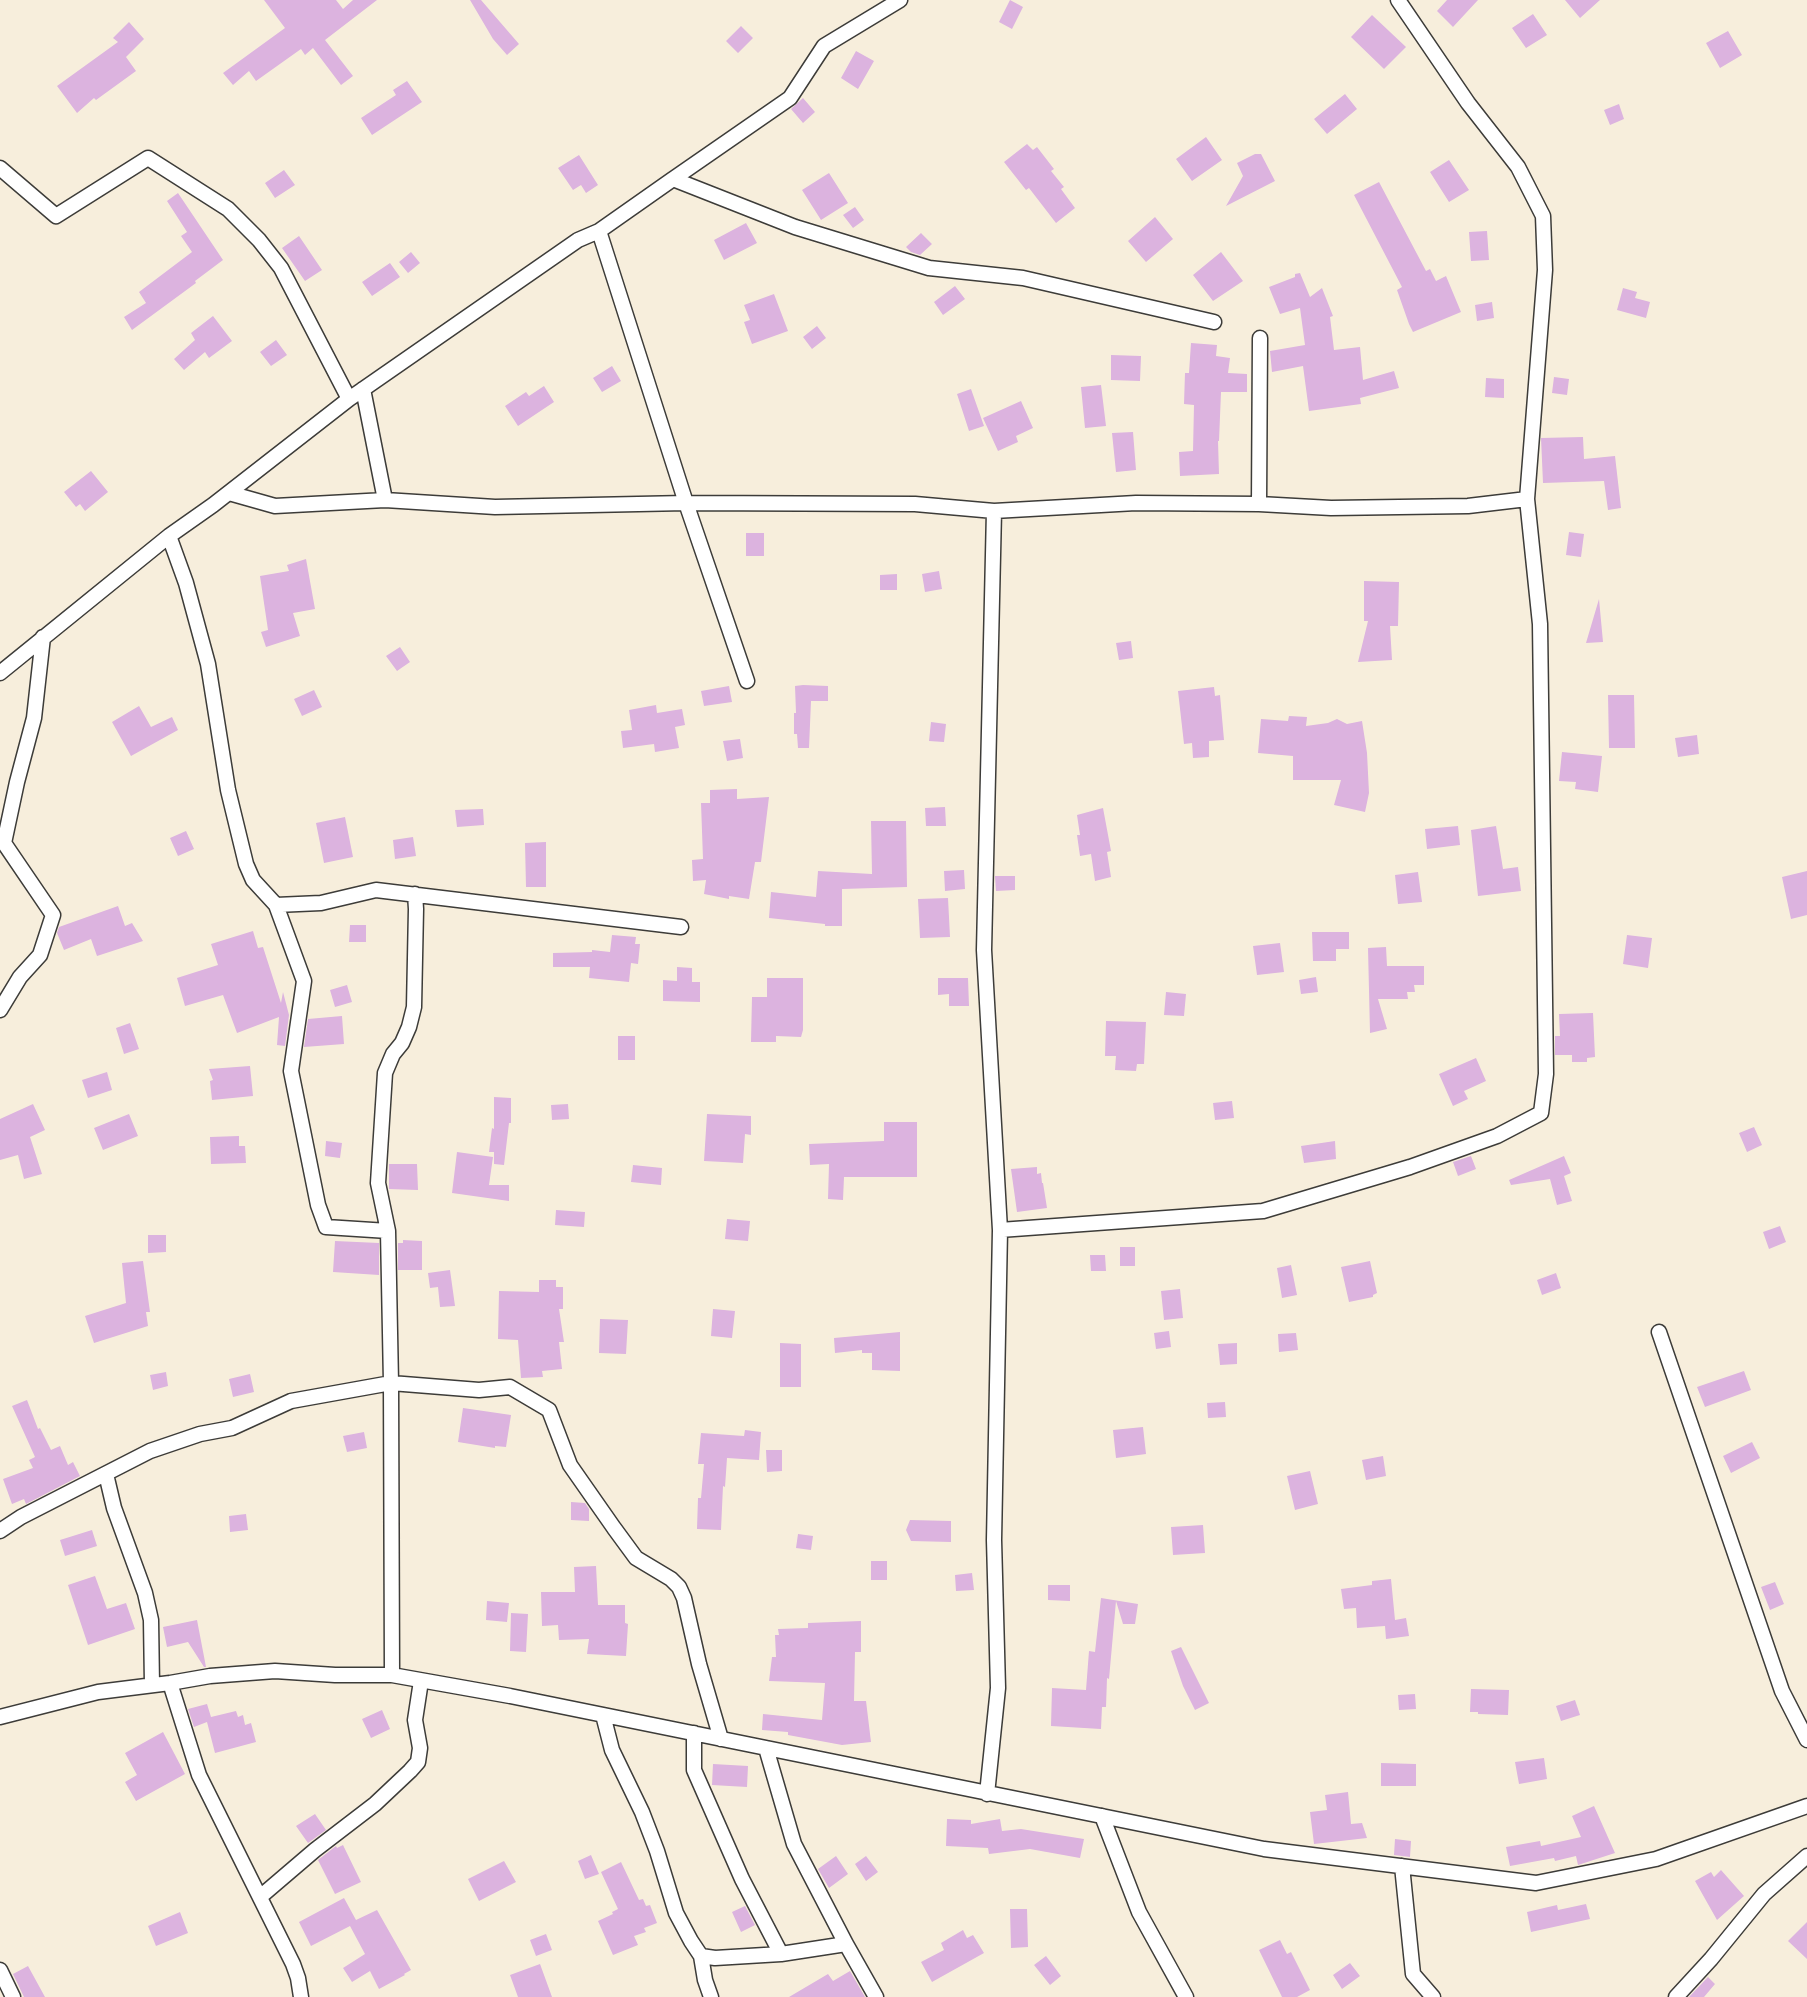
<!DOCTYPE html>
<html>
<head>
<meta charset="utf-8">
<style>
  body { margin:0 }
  canvas { display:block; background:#f7eedc }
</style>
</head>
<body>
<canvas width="1807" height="1997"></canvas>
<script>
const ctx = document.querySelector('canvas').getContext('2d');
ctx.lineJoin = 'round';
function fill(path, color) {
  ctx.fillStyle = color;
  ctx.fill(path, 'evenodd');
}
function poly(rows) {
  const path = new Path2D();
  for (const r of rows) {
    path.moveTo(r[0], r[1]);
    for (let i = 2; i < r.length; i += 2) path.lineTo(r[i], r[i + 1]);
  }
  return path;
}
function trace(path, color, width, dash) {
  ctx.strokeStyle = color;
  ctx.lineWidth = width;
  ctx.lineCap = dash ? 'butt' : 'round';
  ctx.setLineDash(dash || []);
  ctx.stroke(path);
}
const building = poly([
  [264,0,336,0,343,9,353,0,377,0,325,40,353,76,341,85,313,48,305,55,301,49,256,81,249,71,233,85,223,73,285,28],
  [470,0,481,0,519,44,507,55,493,39],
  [1010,0,1023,7,1012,29,999,22],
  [1447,0,1478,0,1453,27,1437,11],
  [1565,0,1600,0,1580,18],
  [1533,14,1547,35,1526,48,1512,28],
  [1372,15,1406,47,1384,69,1351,37],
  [129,22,144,39,126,57,136,71,96,100,94,98,77,113,57,86,118,42,113,38],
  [741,26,753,38,738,53,726,41],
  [1728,31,1742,55,1720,68,1706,43],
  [856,51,874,61,858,89,841,78],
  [407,81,422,102,372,135,361,118,396,95,393,90],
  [1345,94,1357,109,1327,134,1314,119],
  [803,98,815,112,803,123,791,109],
  [1619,104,1624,119,1610,125,1604,110],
  [1206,137,1222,160,1192,181,1176,159],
  [1027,144,1033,150,1037,147,1054,169,1051,171,1064,187,1061,189,1075,208,1056,223,1029,188,1026,190,1004,162],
  [1255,154,1261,154,1275,181,1226,206,1243,176,1237,163],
  [579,155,598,185,586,193,581,185,573,190,558,168],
  [1449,160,1469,190,1449,202,1430,172],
  [284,170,295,185,275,198,265,183],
  [829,173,848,203,821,220,802,190],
  [1379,182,1426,271,1430,269,1436,281,1446,276,1461,312,1413,332,1409,324,1397,290,1402,287,1354,195],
  [178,193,223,260,195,281,196,283,132,330,124,317,146,303,139,292,192,252,181,236,187,232,167,201],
  [855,207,864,220,853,228,843,215],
  [1155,217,1173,239,1146,262,1128,241],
  [746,223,757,243,724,260,714,240],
  [1487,231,1489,260,1471,261,1469,232],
  [921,233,932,244,920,255,911,252,906,247],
  [299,236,322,270,305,281,282,248],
  [411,252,420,263,408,273,399,262],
  [1221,252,1243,281,1213,301,1193,275],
  [390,263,400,277,372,296,362,282],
  [1300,273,1310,297,1322,288,1333,316,1330,317,1334,350,1360,347,1363,380,1394,371,1399,388,1360,398,1361,404,1309,411,1303,366,1272,372,1270,351,1305,345,1300,308,1280,314,1269,287,1295,277,1295,274],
  [955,286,965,299,943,315,934,302],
  [1623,288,1637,292,1635,298,1650,302,1646,318,1617,310],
  [774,294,788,331,752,344,744,322,750,320,744,305],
  [1492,302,1494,318,1477,321,1475,305],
  [213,316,232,341,209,358,205,352,184,370,174,359,195,340,191,333],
  [817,326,826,338,812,349,803,337],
  [276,340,287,355,271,366,260,352],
  [1191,343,1217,345,1216,356,1230,358,1228,373,1247,374,1247,392,1221,392,1219,441,1218,441,1219,474,1180,476,1179,452,1193,451,1194,405,1184,404,1185,373,1189,373],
  [1111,355,1141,356,1140,381,1111,380],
  [612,366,621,381,602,392,593,378],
  [1554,377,1569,379,1567,395,1552,393],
  [1486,378,1504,379,1504,398,1485,397],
  [1101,385,1106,426,1085,428,1081,387],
  [544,386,554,402,518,426,505,406,526,392,529,396],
  [971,389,984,426,969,431,957,394],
  [1021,401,1033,428,1016,436,1018,442,998,451,983,418],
  [1133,432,1136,470,1116,472,1112,433],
  [1583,437,1584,459,1615,456,1621,508,1608,510,1604,481,1543,483,1541,438],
  [91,471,108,492,85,511,80,504,76,507,64,492],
  [1569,532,1584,534,1581,557,1566,555],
  [746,533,764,533,764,556,746,556],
  [306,559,315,609,293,613,300,636,266,647,261,632,268,630,260,576,289,571,287,565],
  [939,571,942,589,925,592,922,574],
  [897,574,897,590,880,590,880,575],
  [1364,581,1399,582,1398,626,1390,626,1392,660,1358,662,1368,621,1364,621],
  [1599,599,1603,642,1586,643],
  [1131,641,1133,658,1119,660,1116,643],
  [400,647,410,662,397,671,386,656],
  [803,685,828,686,828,701,811,701,809,748,798,748,797,734,794,734,794,713,796,713,795,686],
  [729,686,732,702,704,706,701,691],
  [1214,687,1215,696,1220,695,1224,740,1209,741,1209,757,1193,758,1192,743,1184,744,1178,691],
  [314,690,322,707,302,716,294,699],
  [1608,695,1634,695,1635,748,1609,748],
  [656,705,657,713,682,709,685,725,675,727,679,748,655,752,654,744,623,748,621,731,632,730,629,710],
  [139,706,151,727,172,717,178,730,131,756,112,722],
  [1289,716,1307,717,1306,726,1328,723,1337,719,1347,724,1362,721,1367,753,1369,793,1365,812,1334,805,1341,780,1293,780,1293,756,1258,753,1261,719,1288,721],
  [931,722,946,724,944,742,929,741],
  [1697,735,1699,754,1678,757,1675,738],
  [740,739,743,758,727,761,723,741],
  [1562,752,1602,756,1598,792,1575,789,1576,782,1559,781],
  [737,789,737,799,769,797,761,862,755,862,749,899,729,896,729,899,704,894,706,880,693,881,692,860,703,859,701,803,710,803,710,790],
  [945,807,946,826,926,826,925,808],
  [1103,808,1111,851,1107,852,1111,877,1095,881,1091,854,1080,856,1077,835,1080,835,1077,815],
  [483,809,484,825,457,827,455,810],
  [345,817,353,857,324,863,316,823],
  [871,821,906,821,907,887,842,889,842,926,825,926,825,924,769,918,771,892,816,897,818,871,872,874],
  [1458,826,1460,845,1427,849,1425,829],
  [1496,826,1503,869,1518,867,1521,891,1478,896,1471,830],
  [186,831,194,849,178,856,170,838],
  [413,837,416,856,395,859,393,840],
  [546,842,546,887,526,887,525,843],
  [964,870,965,889,945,891,944,871],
  [1807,871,1807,915,1791,919,1782,877],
  [1418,872,1422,902,1398,904,1395,875],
  [995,876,1015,876,1015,890,996,891],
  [948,898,950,937,920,938,918,899],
  [118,906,125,926,132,923,143,941,97,956,91,939,64,950,57,933,59,927],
  [350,925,366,925,366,942,349,942],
  [253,931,258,948,263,947,281,1003,283,992,289,1015,285,1046,277,1045,279,1017,237,1033,223,995,185,1006,177,978,218,965,211,944],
  [1312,932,1349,932,1349,949,1336,949,1336,961,1313,961],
  [612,935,636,937,635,944,640,944,638,964,631,963,629,982,589,978,590,967,553,967,553,953,592,952,592,950,610,952],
  [1627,935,1652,938,1648,968,1623,964],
  [1280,943,1284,972,1257,975,1253,946],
  [1386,947,1387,966,1424,966,1424,985,1414,985,1415,992,1407,992,1408,999,1378,999,1387,1029,1370,1033,1368,948],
  [677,967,692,968,692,982,700,982,700,1002,663,1001,663,980,677,981],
  [1316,977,1318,992,1301,994,1299,980],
  [767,978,803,978,803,1030,801,1037,776,1036,776,1042,751,1042,752,997,767,997],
  [938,978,968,978,969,1006,949,1006,949,994,938,995],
  [347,985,352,1002,335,1007,330,990],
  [1166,992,1186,994,1184,1016,1164,1015],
  [1593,1013,1595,1057,1587,1058,1587,1062,1572,1062,1572,1055,1555,1055,1555,1036,1560,1036,1559,1014],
  [342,1016,344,1044,304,1047,308,1019],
  [1106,1021,1146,1022,1144,1064,1137,1064,1136,1071,1115,1070,1116,1056,1105,1056],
  [130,1023,139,1049,124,1054,116,1028],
  [618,1036,635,1036,635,1060,618,1060],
  [1476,1058,1486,1081,1464,1091,1468,1099,1453,1106,1439,1074],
  [250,1066,253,1096,212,1100,210,1081,213,1080,209,1069],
  [107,1072,112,1090,88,1098,82,1080],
  [494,1097,511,1098,511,1123,509,1123,504,1165,494,1164,494,1152,489,1152,492,1128,494,1129],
  [1232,1101,1234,1118,1215,1120,1213,1103],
  [33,1104,45,1130,30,1137,42,1174,24,1179,18,1155,0,1160,0,1119],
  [568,1104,569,1119,552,1120,551,1105],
  [129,1114,138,1136,103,1150,94,1128],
  [707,1114,751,1116,751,1135,745,1134,743,1163,704,1161],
  [884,1122,917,1122,917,1177,844,1177,843,1200,828,1199,829,1164,810,1165,809,1144,884,1141],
  [1754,1127,1762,1145,1747,1152,1739,1133],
  [239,1136,239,1146,245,1146,246,1163,211,1164,210,1137],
  [326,1141,342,1143,340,1158,325,1156],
  [1335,1141,1336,1159,1304,1163,1301,1146],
  [457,1152,493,1157,489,1185,509,1185,509,1201,452,1193],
  [1471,1156,1476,1169,1458,1176,1453,1162],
  [1564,1156,1571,1173,1564,1176,1572,1201,1557,1205,1550,1179,1511,1185,1509,1180],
  [389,1164,417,1164,418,1190,389,1189],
  [633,1165,662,1168,661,1185,631,1182],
  [1037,1167,1037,1174,1041,1173,1042,1183,1043,1183,1047,1208,1017,1212,1011,1169],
  [556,1210,585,1212,584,1227,555,1225],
  [727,1219,750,1221,748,1241,725,1239],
  [1780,1226,1786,1242,1769,1249,1763,1232],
  [148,1235,166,1235,166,1252,148,1253],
  [403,1240,422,1241,422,1270,398,1270,398,1243,403,1243],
  [335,1241,379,1243,379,1275,333,1272],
  [1120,1247,1135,1247,1135,1266,1120,1266],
  [1090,1255,1105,1255,1106,1271,1091,1271],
  [143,1261,150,1312,146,1312,148,1326,94,1343,85,1316,126,1303,122,1263],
  [1370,1261,1377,1293,1373,1295,1373,1297,1349,1302,1341,1267],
  [1291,1265,1297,1295,1282,1298,1277,1268],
  [450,1270,455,1306,440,1307,438,1287,430,1288,428,1273],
  [1556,1273,1561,1288,1542,1295,1537,1280],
  [539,1280,556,1280,556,1287,563,1287,563,1309,559,1309,564,1342,559,1342,562,1369,542,1371,543,1377,521,1378,518,1340,498,1339,499,1291,539,1292],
  [1180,1289,1183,1318,1164,1320,1161,1291],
  [713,1309,735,1311,732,1338,711,1336],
  [600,1319,628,1320,626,1354,599,1353],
  [1169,1331,1171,1347,1156,1349,1154,1333],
  [900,1332,900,1371,872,1370,872,1353,862,1353,862,1350,835,1353,834,1338],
  [1296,1333,1298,1350,1279,1352,1278,1334],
  [780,1343,801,1344,801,1387,780,1387],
  [1237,1343,1237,1364,1220,1365,1218,1344],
  [1744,1371,1751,1390,1705,1407,1697,1387],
  [166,1372,168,1386,153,1390,150,1375],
  [250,1374,254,1392,233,1397,229,1379],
  [27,1400,38,1429,40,1428,51,1450,60,1446,68,1465,73,1462,80,1476,26,1504,24,1499,12,1504,3,1479,33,1468,29,1460,35,1457,12,1406],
  [1225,1402,1226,1417,1208,1418,1207,1403],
  [463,1408,511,1415,506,1447,495,1446,495,1448,458,1442],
  [1143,1427,1146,1454,1116,1458,1113,1430],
  [745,1430,761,1432,759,1460,727,1458,725,1487,723,1486,721,1530,697,1529,698,1498,701,1498,704,1464,698,1464,701,1433,744,1436],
  [364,1432,367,1448,347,1452,343,1436],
  [1752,1442,1760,1458,1731,1473,1723,1456],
  [766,1450,782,1450,782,1471,767,1472],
  [1383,1456,1386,1476,1366,1480,1362,1460],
  [1310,1471,1318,1504,1295,1510,1287,1476],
  [571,1502,585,1503,589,1509,589,1521,571,1520],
  [246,1514,248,1530,230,1532,229,1516],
  [910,1520,951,1521,951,1542,911,1541,906,1530],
  [1203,1525,1205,1553,1173,1555,1171,1527],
  [92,1530,97,1546,65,1556,60,1540],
  [798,1534,813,1536,811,1550,796,1548],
  [871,1561,887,1561,887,1580,871,1580],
  [596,1566,598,1605,625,1605,625,1623,628,1624,626,1656,587,1654,589,1639,559,1640,558,1625,542,1626,541,1592,575,1592,574,1567],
  [972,1573,974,1590,956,1591,955,1575],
  [95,1576,107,1609,126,1603,135,1629,88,1645,68,1585],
  [1391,1579,1395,1620,1406,1618,1409,1636,1386,1639,1385,1626,1357,1628,1356,1608,1344,1609,1341,1589,1372,1585,1372,1581],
  [1775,1582,1784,1604,1770,1610,1761,1587],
  [1048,1585,1070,1585,1070,1601,1048,1600],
  [1101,1598,1138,1604,1135,1624,1123,1624,1116,1601,1109,1679,1107,1678,1106,1707,1102,1707,1101,1729,1051,1726,1052,1688,1086,1690,1089,1651,1095,1652],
  [487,1601,509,1603,507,1622,486,1620],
  [511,1613,528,1614,526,1652,510,1651],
  [197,1620,206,1667,204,1667,188,1642,167,1647,163,1627],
  [861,1621,861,1652,855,1652,854,1701,866,1701,871,1742,842,1745,788,1735,788,1732,762,1730,763,1714,822,1720,825,1683,769,1681,772,1657,776,1657,775,1635,779,1635,778,1629,808,1628,808,1623],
  [1181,1647,1209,1703,1195,1710,1183,1686,1171,1651],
  [1471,1689,1509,1690,1508,1715,1478,1714,1478,1712,1470,1712],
  [1415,1694,1416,1709,1399,1710,1398,1695],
  [1575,1700,1580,1715,1561,1721,1556,1706],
  [207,1704,211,1717,236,1711,238,1717,243,1715,245,1725,251,1723,256,1742,215,1753,207,1722,194,1727,188,1709],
  [382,1710,390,1729,371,1738,362,1719],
  [163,1732,185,1774,136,1801,125,1782,137,1775,125,1753],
  [1544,1758,1547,1779,1519,1784,1515,1762],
  [1381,1763,1416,1764,1416,1786,1381,1786],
  [713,1764,748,1766,747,1787,712,1785],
  [1348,1792,1351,1824,1362,1823,1367,1838,1314,1844,1310,1812,1327,1810,1325,1795],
  [1594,1806,1615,1853,1578,1865,1576,1856,1555,1861,1554,1858,1510,1866,1506,1847,1540,1841,1541,1846,1581,1837,1572,1816],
  [315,1814,326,1830,308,1843,296,1826],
  [947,1819,971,1820,971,1824,1000,1819,1002,1831,1021,1829,1084,1839,1080,1858,1030,1849,989,1854,988,1848,946,1846],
  [1395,1839,1411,1841,1410,1857,1394,1855],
  [343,1845,361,1882,335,1894,318,1860,336,1846,337,1848],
  [591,1855,599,1874,585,1879,578,1861],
  [836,1856,848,1874,829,1888,818,1869],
  [866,1856,878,1872,866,1881,855,1864],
  [504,1861,516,1882,479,1901,468,1879],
  [621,1862,639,1900,643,1899,646,1906,650,1905,657,1923,644,1928,646,1932,634,1936,638,1945,613,1955,598,1921,613,1914,612,1912,618,1909,601,1872],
  [1721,1870,1744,1896,1717,1920,1695,1881,1711,1872,1714,1877],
  [344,1898,356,1920,377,1910,411,1970,404,1974,405,1975,379,1989,370,1971,352,1982,343,1968,365,1954,350,1926,311,1946,299,1922],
  [1586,1904,1590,1919,1531,1932,1527,1912,1557,1905,1558,1910],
  [745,1906,755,1925,741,1932,732,1912],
  [1010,1909,1027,1909,1028,1947,1011,1948],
  [180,1912,188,1933,156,1946,148,1926],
  [1807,1922,1807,1959,1788,1941],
  [963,1930,967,1938,973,1935,984,1953,932,1982,921,1962,944,1950,941,1943],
  [546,1934,552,1950,536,1956,530,1940],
  [1280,1940,1287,1954,1291,1952,1310,1990,1297,1997,1282,1997,1259,1950],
  [1046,1956,1061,1976,1050,1985,1034,1965],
  [1350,1963,1360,1976,1342,1989,1333,1975],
  [540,1964,552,1997,518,1997,510,1975],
  [28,1966,45,1997,24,1997,13,1974],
  [850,1971,865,1997,789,1997,828,1974,833,1981],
  [1708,1977,1715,1984,1704,1997,1689,1997]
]);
const street = poly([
  [0,168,56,216,148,158,228,209,259,240,281,268,349,399],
  [673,179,790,98,824,46,900,0],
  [599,231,686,503,747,681],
  [363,389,385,500],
  [229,493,275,506,385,500,495,507,686,503,915,504,994,511,1136,503,1259,504,1331,508,1468,506,1527,499],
  [1259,504,1260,338],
  [169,536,186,583,208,664,228,790,246,864,253,880,276,905,321,903,376,890,681,927],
  [0,673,169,536,213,505,349,399,578,240,599,231,673,179,795,227,929,268,1023,278,1214,322],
  [276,905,304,981,291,1071,318,1205,326,1227,388,1231],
  [0,1010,20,977,40,955,53,915,4,843,17,782,34,718,43,637],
  [1000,1230,1263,1211,1410,1167,1497,1136,1541,1113,1546,1074,1540,624,1527,499,1545,270,1543,216,1518,167,1468,103,1398,0],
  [1659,1332,1782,1691,1807,1740],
  [106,1474,114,1508,145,1593,151,1620,152,1685],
  [0,1531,21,1517,150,1451,200,1434,232,1428,291,1401,391,1383,479,1390,510,1387,549,1410,570,1465,614,1528,636,1558,671,1579,679,1587,684,1598,699,1664,721,1739],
  [392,1675,391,1383,388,1231,378,1183,385,1073,393,1054,402,1043,409,1027,414,1007,416,909,415,894],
  [170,1683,199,1775,293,1964,298,1978,301,1997],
  [603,1715,612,1750,642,1812,657,1851,676,1913,691,1941,701,1956,705,1980,711,1997],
  [0,1717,98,1692,170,1683,210,1676,275,1671,335,1675,392,1675,510,1696,1264,1849,1536,1883,1656,1859,1807,1806],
  [694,1733,694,1770,742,1879,781,1954],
  [766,1748,794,1844,846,1944,876,1997],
  [987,1794,998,1688,994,1540,1000,1230,984,950,994,511],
  [1102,1816,1139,1912,1186,1997],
  [1402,1866,1413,1974,1433,1997],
  [260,1897,315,1850,375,1804,410,1771,418,1762,420,1748,415,1720,421,1681],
  [701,1956,715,1958,781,1954,846,1944],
  [0,1970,13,1997],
  [1676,1997,1711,1959,1764,1894,1807,1856]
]);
fill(building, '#dcb3df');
trace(street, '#3d3c39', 17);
trace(street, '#fff', 14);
</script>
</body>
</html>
